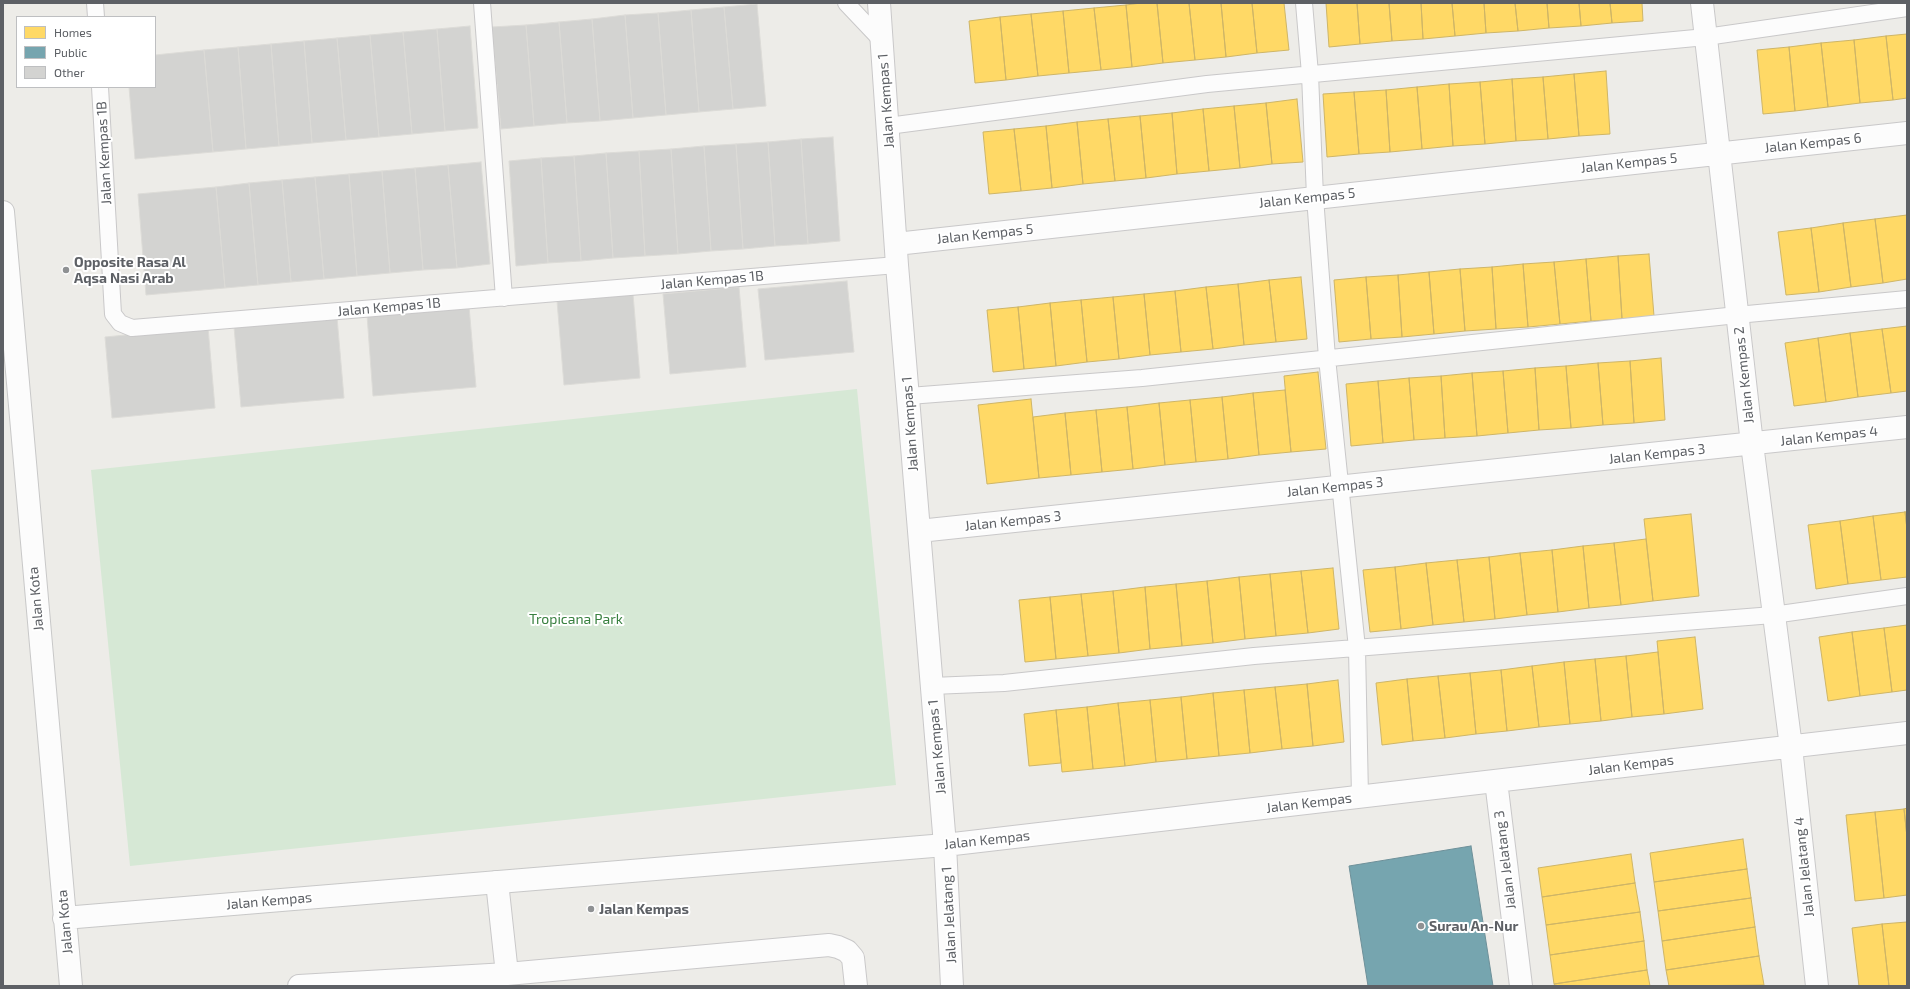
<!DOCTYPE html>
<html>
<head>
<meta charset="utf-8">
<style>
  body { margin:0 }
  #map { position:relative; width:1910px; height:989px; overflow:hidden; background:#edece8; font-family:"Exo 2",sans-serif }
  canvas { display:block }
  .frame { position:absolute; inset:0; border:4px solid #5d6065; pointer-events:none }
  .legend { position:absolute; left:16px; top:16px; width:140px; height:72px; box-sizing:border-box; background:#fff; border:1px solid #bebfc1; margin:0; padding:5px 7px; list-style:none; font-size:12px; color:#5d6065 }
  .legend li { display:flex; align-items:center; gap:8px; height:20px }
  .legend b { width:20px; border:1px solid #bebfc1 }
</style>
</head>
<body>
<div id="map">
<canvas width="1910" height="989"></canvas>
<div class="frame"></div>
<ul class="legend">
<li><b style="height:11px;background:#ffd966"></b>Homes</li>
<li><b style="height:11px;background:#76a5af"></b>Public</li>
<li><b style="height:11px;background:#d3d3d1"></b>Other</li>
</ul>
</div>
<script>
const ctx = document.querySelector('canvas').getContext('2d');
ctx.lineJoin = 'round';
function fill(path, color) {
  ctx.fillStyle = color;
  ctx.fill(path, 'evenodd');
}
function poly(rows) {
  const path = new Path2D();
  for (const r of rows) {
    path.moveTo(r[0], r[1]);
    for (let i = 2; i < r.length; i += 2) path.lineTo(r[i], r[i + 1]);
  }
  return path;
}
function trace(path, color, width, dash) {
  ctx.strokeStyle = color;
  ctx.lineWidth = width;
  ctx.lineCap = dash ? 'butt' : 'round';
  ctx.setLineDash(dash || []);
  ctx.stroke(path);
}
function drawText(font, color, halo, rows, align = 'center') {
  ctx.font = font + ' "Exo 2",sans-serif';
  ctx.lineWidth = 4;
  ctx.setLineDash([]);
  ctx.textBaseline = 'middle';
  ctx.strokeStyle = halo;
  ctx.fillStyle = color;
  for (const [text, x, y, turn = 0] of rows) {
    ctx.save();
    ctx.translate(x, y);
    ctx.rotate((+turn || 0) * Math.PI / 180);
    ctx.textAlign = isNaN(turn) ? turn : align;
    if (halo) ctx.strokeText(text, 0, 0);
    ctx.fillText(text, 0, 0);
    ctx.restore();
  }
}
const green = poly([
  [857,389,896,785,130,866,91,470]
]);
const homes = poly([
  [1141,3,1157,3,1163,63,1132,67,1126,5,1141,3],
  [1157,3,1189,3,1195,60,1163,63,1157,3],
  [1189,3,1221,3,1226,57,1195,60,1189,3],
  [1221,3,1252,3,1257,53,1226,57,1221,3],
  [1252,3,1284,3,1289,50,1257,53,1252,3],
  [1326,3,1357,3,1360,44,1329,47,1326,3],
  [1357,3,1389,3,1392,41,1360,44,1357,3],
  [1389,3,1421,3,1423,39,1392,41,1389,3],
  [1421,3,1452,3,1455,36,1423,39,1421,3],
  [1452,3,1484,3,1486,33,1455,36,1452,3],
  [1484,3,1515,3,1518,31,1486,33,1484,3],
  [1515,3,1547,3,1549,28,1518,31,1515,3],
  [1547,3,1579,3,1581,26,1549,28,1547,3],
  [1579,3,1610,3,1612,23,1581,26,1579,3],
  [1610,3,1642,3,1643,21,1612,23,1610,3],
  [1126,5,1132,67,1101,70,1094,8,1126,5],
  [1094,8,1101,70,1069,73,1063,11,1094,8],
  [1063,11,1069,73,1038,76,1031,14,1063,11],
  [1031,14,1038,76,1006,80,1000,17,1031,14],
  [1000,17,1006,80,975,83,969,21,1000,17],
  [1907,34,1907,98,1893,100,1886,36,1907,34],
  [1886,36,1893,100,1860,103,1854,40,1886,36],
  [1854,40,1860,103,1828,107,1821,43,1854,40],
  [1821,43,1828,107,1795,111,1789,47,1821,43],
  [1789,47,1795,111,1763,114,1757,50,1789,47],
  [1606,71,1610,134,1579,136,1574,74,1606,71],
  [1574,74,1579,136,1548,139,1543,77,1574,74],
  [1543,77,1548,139,1516,141,1512,79,1543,77],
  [1512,79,1516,141,1485,144,1480,82,1512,79],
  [1480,82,1485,144,1453,146,1449,84,1480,82],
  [1449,84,1453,146,1422,149,1417,87,1449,84],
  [1417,87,1422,149,1390,152,1386,90,1417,87],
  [1386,90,1390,152,1359,154,1354,92,1386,90],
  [1354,92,1359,154,1327,157,1323,94,1354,92],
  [1297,99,1303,162,1272,164,1266,103,1297,99],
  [1266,103,1272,164,1240,168,1234,106,1266,103],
  [1234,106,1240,168,1209,171,1203,109,1234,106],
  [1203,109,1209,171,1177,174,1172,113,1203,109],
  [1172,113,1177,174,1146,178,1140,116,1172,113],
  [1140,116,1146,178,1115,181,1108,119,1140,116],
  [1108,119,1115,181,1083,184,1077,122,1108,119],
  [1077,122,1083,184,1052,188,1046,126,1077,122],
  [1046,126,1052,188,1021,191,1014,129,1046,126],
  [1014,129,1021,191,989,194,983,132,1014,129],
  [1907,215,1907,279,1883,283,1875,219,1907,215],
  [1875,219,1883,283,1851,287,1843,223,1875,219],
  [1843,223,1851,287,1819,292,1811,228,1843,223],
  [1811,228,1819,292,1786,295,1778,232,1811,228],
  [1649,254,1654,316,1622,319,1618,256,1649,254],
  [1618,256,1622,319,1591,321,1586,259,1618,256],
  [1586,259,1591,321,1560,324,1554,262,1586,259],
  [1554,262,1560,324,1528,327,1523,264,1554,262],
  [1523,264,1528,327,1496,329,1492,267,1523,264],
  [1492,267,1496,329,1465,331,1460,269,1492,267],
  [1460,269,1465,331,1434,334,1429,272,1460,269],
  [1429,272,1434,334,1402,337,1398,275,1429,272],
  [1398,275,1402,337,1371,339,1366,277,1398,275],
  [1301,277,1307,339,1276,342,1269,280,1301,277],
  [1366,277,1371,339,1339,342,1334,280,1366,277],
  [1269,280,1276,342,1244,345,1238,284,1269,280],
  [1238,284,1244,345,1213,349,1206,287,1238,284],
  [1206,287,1213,349,1181,352,1175,291,1206,287],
  [1175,291,1181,352,1150,355,1144,294,1175,291],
  [1144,294,1150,355,1119,359,1113,297,1144,294],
  [1113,297,1119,359,1087,362,1081,300,1113,297],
  [1081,300,1087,362,1056,366,1050,303,1081,300],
  [1050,303,1056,366,1024,369,1018,307,1050,303],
  [1018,307,1024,369,993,372,987,310,1018,307],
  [1907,326,1907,391,1891,393,1882,329,1907,326],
  [1882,329,1891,393,1858,397,1850,333,1882,329],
  [1850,333,1858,397,1826,402,1818,338,1850,333],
  [1818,338,1826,402,1794,406,1785,343,1818,338],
  [1661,358,1665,420,1634,423,1630,361,1661,358],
  [1630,361,1634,423,1603,425,1598,363,1630,361],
  [1598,363,1603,425,1571,428,1566,366,1598,363],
  [1566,366,1571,428,1539,430,1535,368,1566,366],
  [1535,368,1539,430,1508,433,1503,371,1535,368],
  [1503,371,1508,433,1477,436,1472,373,1503,371],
  [1318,372,1326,449,1291,452,1284,376,1318,372],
  [1472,373,1477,436,1445,438,1441,376,1472,373],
  [1441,376,1445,438,1414,440,1409,378,1441,376],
  [1409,378,1414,440,1383,443,1378,381,1409,378],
  [1378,381,1383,443,1351,446,1346,384,1378,381],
  [1285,390,1291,452,1259,455,1253,393,1285,390],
  [1253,393,1259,455,1228,459,1222,397,1253,393],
  [1222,397,1228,459,1196,462,1190,400,1222,397],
  [1031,399,1039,478,987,484,978,405,1031,399],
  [1190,400,1196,462,1165,465,1159,403,1190,400],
  [1159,403,1165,465,1133,469,1127,407,1159,403],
  [1127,407,1133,469,1102,472,1096,410,1127,407],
  [1096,410,1102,472,1071,475,1065,413,1096,410],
  [1065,413,1071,475,1039,478,1033,417,1065,413],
  [1905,512,1907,512,1907,529,1905,512],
  [1905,512,1907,529,1907,577,1881,580,1873,516,1905,512],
  [1691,514,1699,596,1653,601,1644,519,1691,514],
  [1873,516,1881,580,1848,584,1840,521,1873,516],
  [1840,521,1848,584,1816,589,1808,525,1840,521],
  [1646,539,1653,601,1621,605,1614,543,1646,539],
  [1614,543,1621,605,1589,608,1583,546,1614,543],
  [1583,546,1589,608,1558,612,1552,550,1583,546],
  [1552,550,1558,612,1527,615,1520,553,1552,550],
  [1520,553,1527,615,1495,619,1489,557,1520,553],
  [1489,557,1495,619,1464,622,1457,560,1489,557],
  [1457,560,1464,622,1433,625,1426,563,1457,560],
  [1426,563,1433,625,1401,629,1395,567,1426,563],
  [1395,567,1401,629,1370,632,1363,570,1395,567],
  [1333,568,1339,629,1308,633,1301,571,1333,568],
  [1301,571,1308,633,1276,636,1270,574,1301,571],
  [1270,574,1276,636,1245,639,1239,577,1270,574],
  [1239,577,1245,639,1213,643,1207,581,1239,577],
  [1207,581,1213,643,1182,646,1176,584,1207,581],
  [1176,584,1182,646,1150,649,1145,587,1176,584],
  [1145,587,1150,649,1119,653,1113,591,1145,587],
  [1113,591,1119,653,1088,656,1081,594,1113,591],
  [1081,594,1088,656,1056,659,1050,597,1081,594],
  [1050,597,1056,659,1025,662,1019,600,1050,597],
  [1907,625,1907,690,1892,692,1884,628,1907,625],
  [1884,628,1892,692,1860,696,1852,632,1884,628],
  [1852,632,1860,696,1828,701,1819,637,1852,632],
  [1695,637,1703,709,1664,714,1657,641,1695,637],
  [1658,652,1664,714,1632,717,1626,656,1658,652],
  [1626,656,1632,717,1601,721,1595,659,1626,656],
  [1595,659,1601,721,1570,724,1564,662,1595,659],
  [1564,662,1570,724,1539,727,1532,666,1564,662],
  [1532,666,1539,727,1507,731,1501,670,1532,666],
  [1501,670,1507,731,1476,734,1470,673,1501,670],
  [1470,673,1476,734,1445,738,1438,676,1470,673],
  [1438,676,1445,738,1413,741,1407,679,1438,676],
  [1407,679,1413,741,1382,745,1376,683,1407,679],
  [1338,680,1344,742,1313,746,1307,684,1338,680],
  [1307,684,1313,746,1282,749,1275,687,1307,684],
  [1275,687,1282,749,1250,753,1244,690,1275,687],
  [1244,690,1250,753,1219,756,1213,693,1244,690],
  [1213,693,1219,756,1187,759,1181,697,1213,693],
  [1181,697,1187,759,1156,762,1150,700,1181,697],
  [1150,700,1156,762,1125,766,1118,703,1150,700],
  [1118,703,1125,766,1093,769,1087,707,1118,703],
  [1087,707,1093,769,1062,772,1056,710,1087,707],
  [1056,710,1061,763,1029,766,1024,714,1056,710],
  [1907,808,1907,837,1904,809,1907,808],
  [1904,809,1907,837,1907,895,1884,898,1875,812,1904,809],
  [1875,812,1884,898,1855,901,1846,815,1875,812],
  [1743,839,1747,869,1654,882,1650,853,1743,839],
  [1631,854,1635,883,1542,897,1538,868,1631,854],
  [1747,869,1751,898,1658,911,1654,882,1747,869],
  [1635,883,1640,912,1546,925,1542,897,1635,883],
  [1751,898,1755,927,1662,941,1658,911,1751,898],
  [1640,912,1644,941,1550,955,1546,925,1640,912],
  [1907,922,1907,986,1889,986,1882,924,1907,922],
  [1882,924,1889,986,1859,986,1852,928,1882,924],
  [1755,927,1759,956,1666,970,1662,941,1755,927],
  [1644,941,1647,970,1554,984,1550,955,1644,941],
  [1759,956,1764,985,1669,986,1666,970,1759,956],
  [1647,970,1650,986,1555,986,1554,984,1647,970]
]);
const public = poly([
  [1471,846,1493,986,1368,986,1349,866,1471,846]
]);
const building = poly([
  [757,4,766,106,733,109,724,7,757,4],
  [724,7,733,109,699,112,691,10,724,7],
  [691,10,699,112,666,115,658,13,691,10],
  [658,13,666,115,633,118,625,15,658,13],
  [625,15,633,118,600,121,592,19,625,15],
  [592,19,600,121,567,123,559,22,592,19],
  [559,22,567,123,534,126,526,25,559,22],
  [526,25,534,126,501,129,492,27,526,25],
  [470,26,478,128,445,131,437,29,470,26],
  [437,29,445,131,412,134,403,32,437,29],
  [403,32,412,134,379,137,370,35,403,32],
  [370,35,379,137,346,140,337,38,370,35],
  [337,38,346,140,312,143,304,41,337,38],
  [304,41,312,143,279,146,271,44,304,41],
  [271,44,279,146,246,149,238,47,271,44],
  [238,47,246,149,213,152,204,50,238,47],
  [204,50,213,152,135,159,129,87,155,87,155,55,204,50],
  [833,137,840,241,808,244,801,139,833,137],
  [801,139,808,244,775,246,768,142,801,139],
  [768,142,775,246,743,249,736,144,768,142],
  [736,144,743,249,711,251,704,146,736,144],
  [704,146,711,251,678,254,671,149,704,146],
  [671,149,678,254,645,256,639,151,671,149],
  [639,151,645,256,613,258,606,153,639,151],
  [606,153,613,258,581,261,574,156,606,153],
  [574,156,581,261,548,263,541,158,574,156],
  [541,158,548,263,516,266,509,161,541,158],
  [481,162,490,264,457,268,448,165,481,162],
  [448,165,457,268,423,270,415,168,448,165],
  [415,168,423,270,390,273,382,171,415,168],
  [382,171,390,273,357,276,349,174,382,171],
  [349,174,357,276,324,279,315,177,349,174],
  [315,177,324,279,291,282,282,180,315,177],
  [282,180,291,282,258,285,249,183,282,180],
  [249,183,258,285,225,288,216,187,249,183],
  [216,187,225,288,146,295,138,194,216,187],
  [847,281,854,352,765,360,758,289,847,281],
  [739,287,746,367,670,374,663,294,739,287],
  [633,294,640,378,564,385,557,301,633,294],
  [469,306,476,387,373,396,367,315,469,306],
  [337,317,344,398,241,407,234,327,337,317],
  [208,327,215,408,112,418,105,337,208,327]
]);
const lane = poly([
  [95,3,96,17],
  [482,3,504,298],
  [846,3,882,41],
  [1304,3,1310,74,1315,197,1327,358,1357,648,1360,797],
  [100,87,113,314,120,323,132,328,897,265],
  [888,126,1207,84,1706,37,1907,8],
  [909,396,1142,378,1737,315,1907,299],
  [932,686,1004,683,1254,656,1773,615,1907,596]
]);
const street = poly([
  [879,3,897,265,945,845,952,986],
  [1702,3,1752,444,1791,747,1817,986],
  [896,244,1907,133],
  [919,531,1907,427],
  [1496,781,1521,986],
  [945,845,1907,733],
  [497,882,507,974],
  [299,986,507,974,829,945,838,947,847,951,853,958,856,986]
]);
const secondary = poly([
  [3,212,71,986],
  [64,918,945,845]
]);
const markers = [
  [66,270,4,"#8f9193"],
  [591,909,4,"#8f9193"],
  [1421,926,4,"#8f9193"]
];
const streetNames = [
  ["Jalan Kempas 1",886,101,-94],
  ["Jalan Kempas 6",1813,143,-6],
  ["Jalan Kempas 1B",104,153,-93],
  ["Jalan Kempas 5",1629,163,-6],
  ["Jalan Kempas 5",1307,198,-6],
  ["Jalan Kempas 5",985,234,-6],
  ["Jalan Kempas 1B",712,280,-5],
  ["Jalan Kempas 1B",389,307,-5],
  ["Jalan Kempas 2",1744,375,-96],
  ["Jalan Kempas 1",910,424,-94],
  ["Jalan Kempas 4",1829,436,-6],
  ["Jalan Kempas 3",1657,454,-6],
  ["Jalan Kempas 3",1335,487,-6],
  ["Jalan Kempas 3",1013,521,-6],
  ["Jalan Kota",36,599,-95],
  ["Jalan Kempas 1",937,747,-95],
  ["Jalan Kempas",1631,765,-7],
  ["Jalan Kempas",1309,803,-7],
  ["Jalan Kempas",987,840,-6],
  ["Jalan Jelatang 3",1505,860,-97],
  ["Jalan Jelatang 4",1804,867,-96],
  ["Jalan Kempas",269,901,-5],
  ["Jalan Jelatang 1",949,915,-93],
  ["Jalan Kota",65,922,-95]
];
const poiNames = [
  ["Opposite Rasa Al",74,262],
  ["Aqsa Nasi Arab",74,278],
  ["Jalan Kempas",599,909],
  ["Surau An-Nur",1429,926]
];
const parkNames = [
  ["Tropicana Park",576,619]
];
fill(green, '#d6e8d5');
fill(homes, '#ffd966');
trace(homes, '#ceb566', 1);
fill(public, '#76a5af');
trace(public, '#6e9099', 1);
fill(building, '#d3d3d1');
trace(building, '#dcdbd7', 1);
trace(lane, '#c9c8c9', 18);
trace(street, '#c9c8c9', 24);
trace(secondary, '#c8c8c8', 24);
trace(lane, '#fcfcfc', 16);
trace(street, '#fcfcfc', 22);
trace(secondary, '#fcfcfc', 22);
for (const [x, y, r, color] of markers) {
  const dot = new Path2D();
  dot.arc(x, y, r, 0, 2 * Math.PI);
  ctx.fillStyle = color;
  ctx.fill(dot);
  trace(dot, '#fff', 1.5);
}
drawText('14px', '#5d6065', '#fff', streetNames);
drawText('bold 14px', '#5d6065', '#fff', poiNames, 'left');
drawText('14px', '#398040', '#fff', parkNames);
</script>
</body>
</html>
